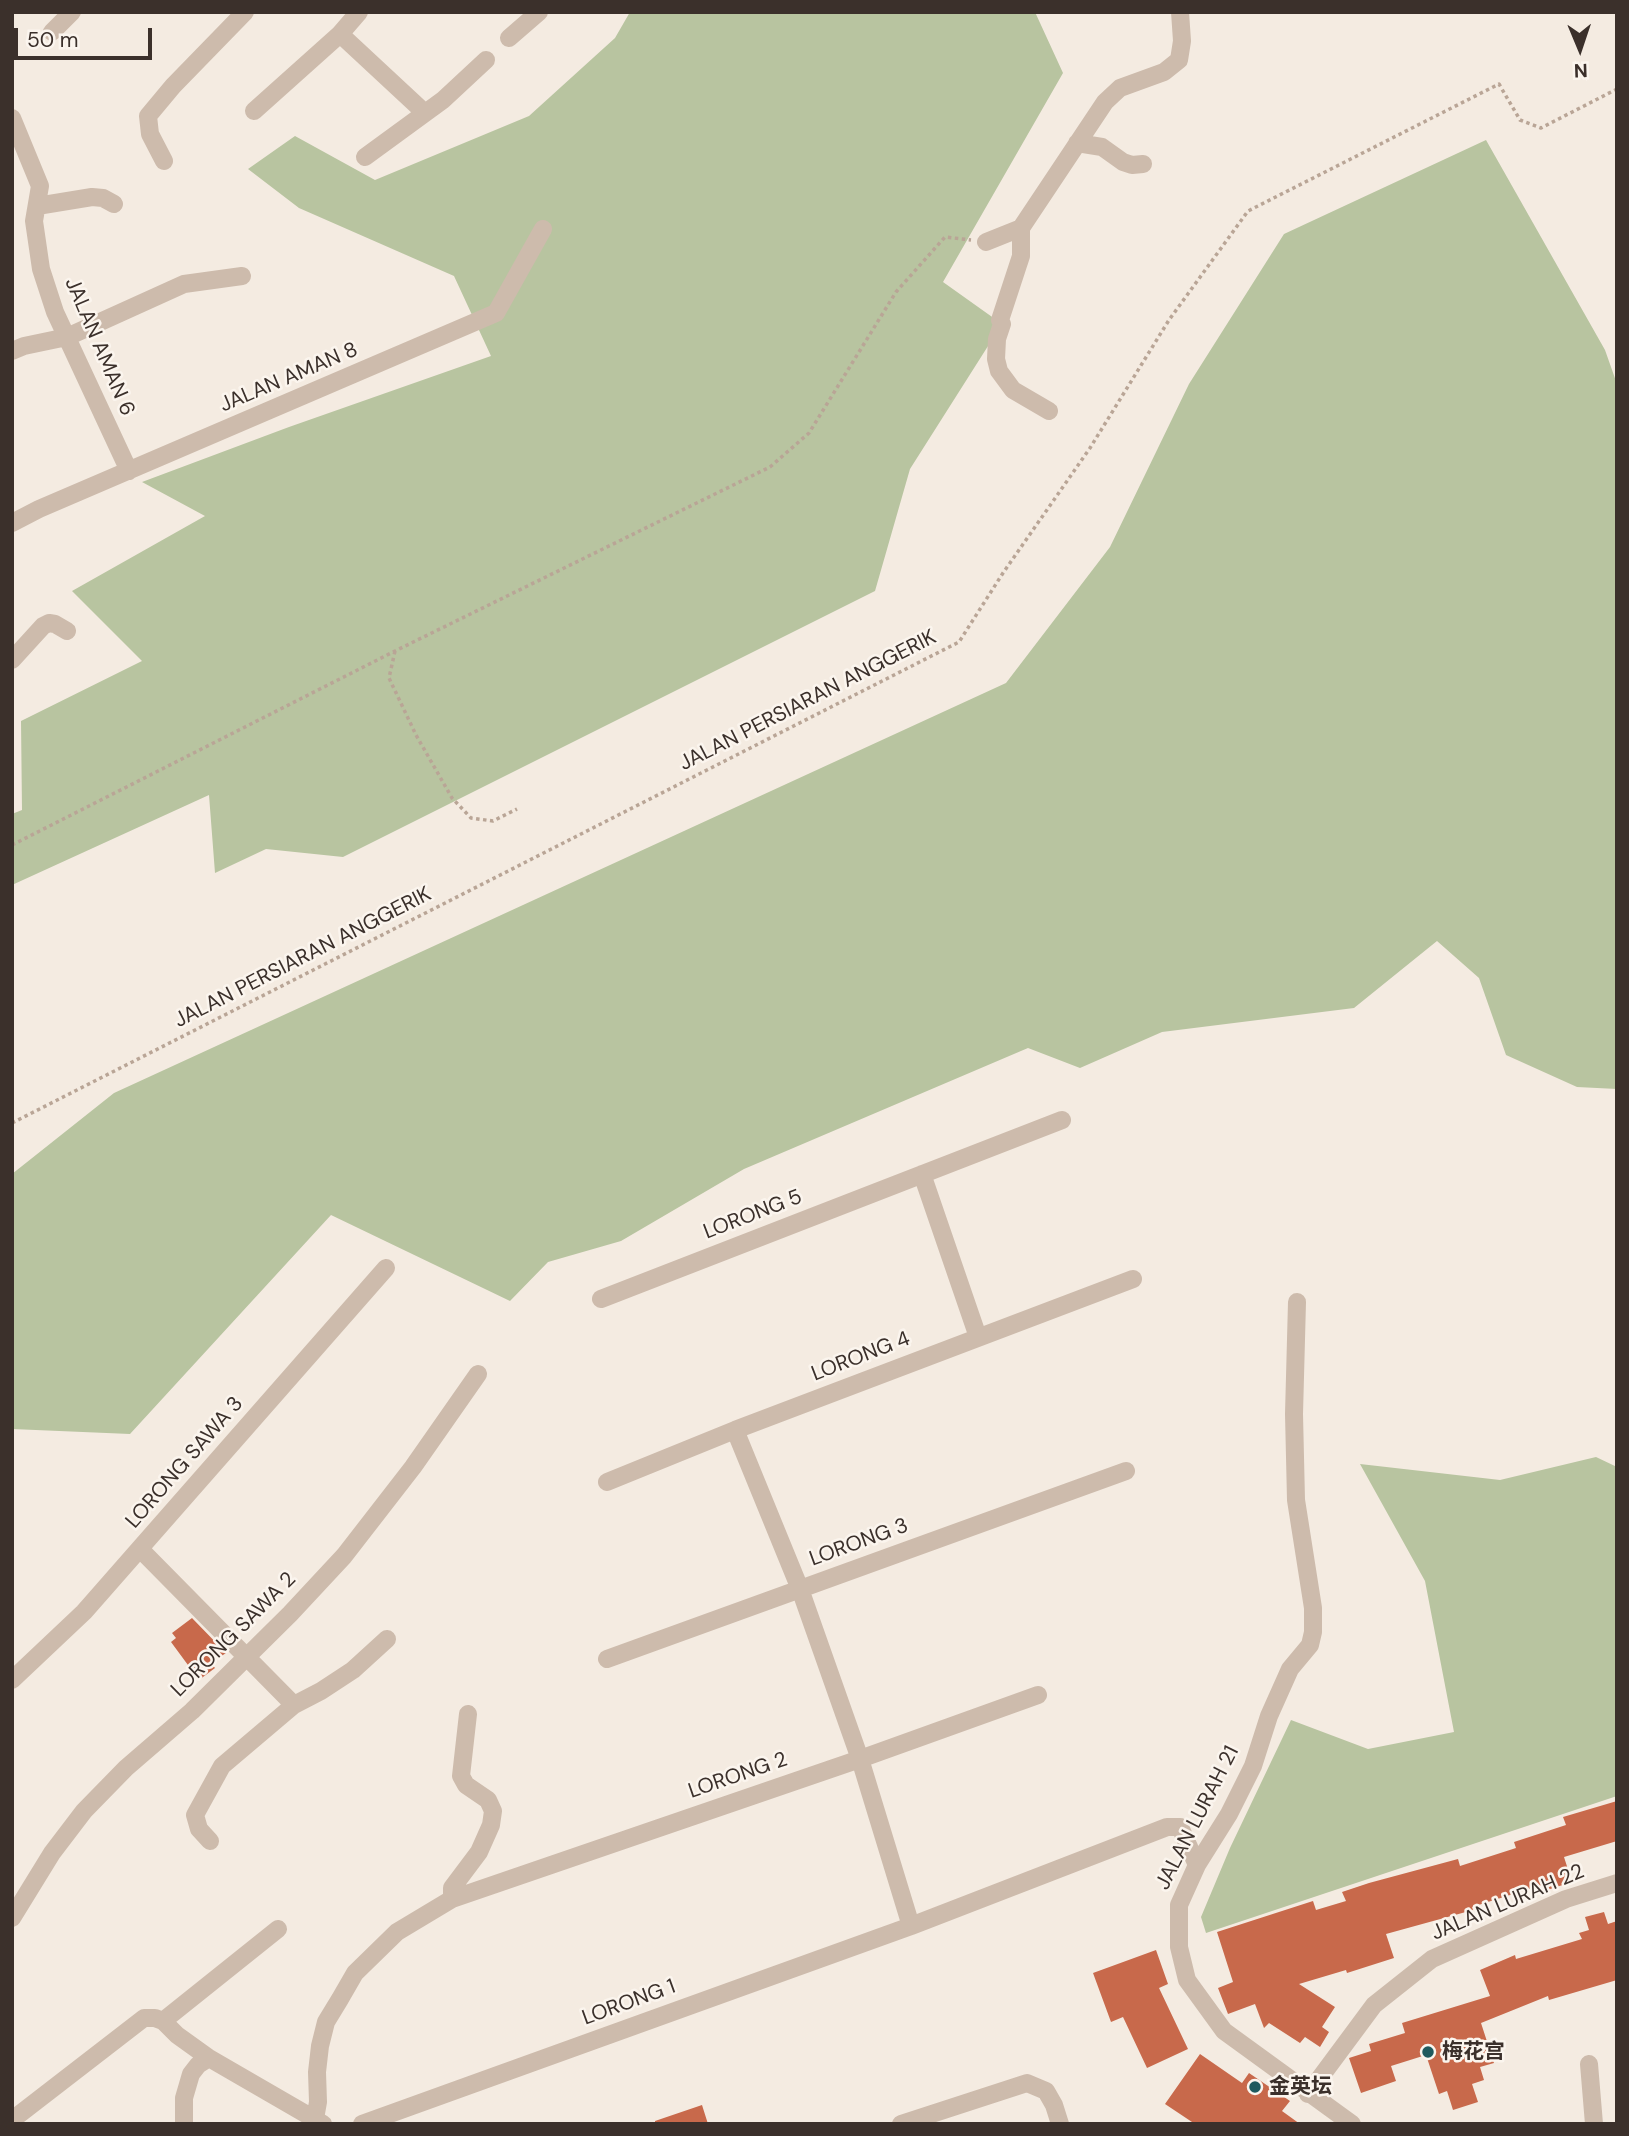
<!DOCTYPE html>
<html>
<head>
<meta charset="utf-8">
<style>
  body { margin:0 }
  #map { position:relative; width:1629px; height:2136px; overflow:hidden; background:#f4ebe1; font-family:"DM Sans",sans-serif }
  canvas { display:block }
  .frame { position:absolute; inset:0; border:14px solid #3b302b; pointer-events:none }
  .north { position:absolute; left:1545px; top:14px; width:70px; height:70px; -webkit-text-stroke:5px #fbf5ee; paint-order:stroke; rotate:178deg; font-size:19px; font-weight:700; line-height:28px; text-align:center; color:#3b302b }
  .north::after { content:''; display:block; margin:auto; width:24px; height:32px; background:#3b302b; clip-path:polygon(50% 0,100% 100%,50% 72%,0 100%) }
  .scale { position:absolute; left:14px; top:28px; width:138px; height:32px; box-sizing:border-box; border:4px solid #3b302b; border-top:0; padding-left:9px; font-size:21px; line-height:24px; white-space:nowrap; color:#3b302b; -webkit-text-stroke:5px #fbf5ee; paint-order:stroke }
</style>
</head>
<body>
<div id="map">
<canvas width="1629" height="2136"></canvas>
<div class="frame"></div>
<div class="north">N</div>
<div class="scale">50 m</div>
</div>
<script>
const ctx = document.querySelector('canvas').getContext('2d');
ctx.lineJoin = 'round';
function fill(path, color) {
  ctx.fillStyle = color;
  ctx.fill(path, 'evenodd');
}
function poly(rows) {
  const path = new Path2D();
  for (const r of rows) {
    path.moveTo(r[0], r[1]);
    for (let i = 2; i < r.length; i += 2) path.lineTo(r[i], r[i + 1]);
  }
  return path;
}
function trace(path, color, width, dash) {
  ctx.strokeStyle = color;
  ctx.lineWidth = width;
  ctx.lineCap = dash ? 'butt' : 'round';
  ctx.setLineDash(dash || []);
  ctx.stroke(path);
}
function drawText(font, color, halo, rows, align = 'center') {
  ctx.font = font + ' "DM Sans","Noto Sans SC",sans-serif';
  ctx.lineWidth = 5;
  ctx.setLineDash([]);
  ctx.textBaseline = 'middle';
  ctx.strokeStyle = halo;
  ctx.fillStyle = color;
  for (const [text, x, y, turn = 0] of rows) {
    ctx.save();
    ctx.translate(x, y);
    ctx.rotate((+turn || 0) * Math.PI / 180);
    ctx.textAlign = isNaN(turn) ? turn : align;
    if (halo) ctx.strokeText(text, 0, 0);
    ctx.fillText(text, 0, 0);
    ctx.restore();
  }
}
const green = poly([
  [630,12,1035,12,1063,73,943,282,1002,324,910,469,875,591,343,857,266,849,215,873,209,795,12,885,12,814,22,810,21,721,142,661,72,591,205,516,142,482,289,427,491,356,454,276,299,208,248,169,295,136,375,180,529,116,615,38],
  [1486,140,1605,350,1617,384,1617,1089,1577,1087,1506,1055,1479,978,1437,941,1354,1008,1162,1032,1080,1068,1028,1048,744,1169,621,1241,548,1262,510,1301,331,1215,130,1434,12,1429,12,1174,114,1093,1006,683,1110,547,1189,384,1284,234],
  [1596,1457,1617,1467,1617,1796,1206,1933,1201,1917,1230,1848,1291,1720,1368,1749,1454,1732,1425,1581,1360,1464,1500,1480]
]);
const building = poly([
  [192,1618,226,1653,211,1663,215,1668,199,1680,171,1642,176,1638,172,1633],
  [1617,1801,1617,1841,1564,1857,1572,1882,1547,1890,1545,1884,1472,1907,1473,1910,1386,1934,1394,1958,1347,1973,1346,1970,1299,1984,1335,2007,1322,2027,1329,2032,1320,2047,1305,2037,1300,2043,1269,2023,1264,2028,1255,2004,1228,2014,1218,1988,1233,1982,1217,1932,1313,1901,1316,1910,1346,1901,1342,1892,1369,1883,1458,1859,1460,1866,1516,1848,1514,1842,1566,1825,1563,1817],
  [1604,1912,1608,1924,1617,1921,1617,1980,1549,2000,1548,1996,1481,2023,1494,2063,1480,2067,1484,2080,1472,2084,1478,2102,1453,2110,1447,2091,1439,2094,1426,2055,1391,2066,1396,2081,1361,2093,1349,2058,1371,2051,1369,2044,1405,2033,1402,2023,1490,1996,1480,1970,1515,1955,1516,1959,1582,1939,1579,1933,1589,1930,1585,1917],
  [1156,1950,1168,1984,1159,1988,1188,2049,1147,2068,1123,2017,1111,2022,1093,1973],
  [1200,2054,1242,2083,1249,2073,1290,2101,1282,2111,1300,2124,1195,2124,1165,2104],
  [702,2105,708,2124,655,2124,655,2121]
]);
const path = poly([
  [395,651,389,678,416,735,452,798,471,818,493,821,517,809],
  [12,845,395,651,770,467,809,433,896,292,945,237,971,240],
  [12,1123,959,642,1003,573,1090,448,1169,320,1248,211,1499,84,1520,120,1541,128,1617,89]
]);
const minor = poly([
  [52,32,72,12],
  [340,34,425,113],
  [509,38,539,12],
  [254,111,340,34,359,12],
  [12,118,40,186,34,221,41,269,55,312,129,471],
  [1077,143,1102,147,1123,162,1132,165,1143,164],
  [365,157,443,100,486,60],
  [164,161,150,134,148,116,173,86,245,12],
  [37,206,92,197,103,198,114,204],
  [1021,228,1021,256,1000,320,1002,324,997,339,996,359,999,371,1013,390,1049,411],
  [986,242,1021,228,1105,102,1120,88,1164,72,1179,60,1182,41,1180,12],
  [12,351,24,346,67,337,184,284,242,276],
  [12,523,39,509,496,313,543,229],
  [12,660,43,626,49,623,55,624,67,631],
  [922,1174,978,1337],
  [601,1299,1062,1120],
  [1297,1302,1294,1414,1296,1500,1313,1608,1313,1632,1310,1645,1290,1669,1269,1716,1253,1766,1229,1814,1197,1865,1179,1905,1179,1947,1187,1980,1224,2031,1352,2124],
  [735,1430,800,1589,860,1759,911,1926],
  [607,1482,735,1430,1133,1279],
  [140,1549,294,1705,222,1766,195,1815,199,1829,210,1841],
  [607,1659,1126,1471],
  [12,1680,84,1612,386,1268],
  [294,1705,321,1691,353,1670,387,1639],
  [452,1899,860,1759,1038,1695],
  [12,1918,52,1853,84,1811,126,1768,192,1711,290,1614,344,1556,413,1467,478,1374],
  [163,2021,278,1929],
  [1589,2064,1594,2124],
  [1308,2094,1374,2005,1432,1959,1566,1899,1617,1883],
  [315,2119,318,2102,317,2072,320,2046,326,2022,340,1999,355,1973,397,1932,452,1899,452,1888,479,1852,491,1825,493,1811,488,1800,466,1785,461,1776,468,1714],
  [12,2120,144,2018,155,2018,163,2021,177,2035,209,2058,323,2124],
  [184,2124,184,2098,191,2074,198,2065,209,2058],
  [362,2124,911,1926,1167,1827,1180,1827,1197,1865],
  [901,2124,1027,2083,1046,2091,1054,2105,1060,2124]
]);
const markers = [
  [1428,2052,7,"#1f5a5e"],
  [1255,2087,7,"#1f5a5e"]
];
const streetNames = [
  ["JALAN AMAN 6",99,347,67],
  ["JALAN AMAN 8",289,378,-23],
  ["JALAN PERSIARAN ANGGERIK",808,701,-27],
  ["JALAN PERSIARAN ANGGERIK",303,958,-27],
  ["LORONG 5",753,1215,-21],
  ["LORONG 4",861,1357,-21],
  ["LORONG SAWA 3",185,1463,-49],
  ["LORONG 3",859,1543,-20],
  ["LORONG SAWA 2",234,1635,-45],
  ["LORONG 2",738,1776,-19],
  ["JALAN LURAH 21",1198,1818,-63],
  ["JALAN LURAH 22",1508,1903,-23],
  ["LORONG 1",629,2003,-20]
];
const poiNames = [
  ["梅花宫",1442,2052],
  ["金英坛",1269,2087]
];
fill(green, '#b8c4a0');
fill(building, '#c8694b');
trace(path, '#b9a596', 3.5, [3.5, 3.5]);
trace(minor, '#cdbbac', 18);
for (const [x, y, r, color] of markers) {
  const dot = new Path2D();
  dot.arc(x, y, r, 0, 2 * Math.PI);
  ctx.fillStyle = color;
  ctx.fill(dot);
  trace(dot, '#fbf5ee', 2.5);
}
drawText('21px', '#3b302b', '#fbf5ee', streetNames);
drawText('bold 21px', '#3b302b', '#fbf5ee', poiNames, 'left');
</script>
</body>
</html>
